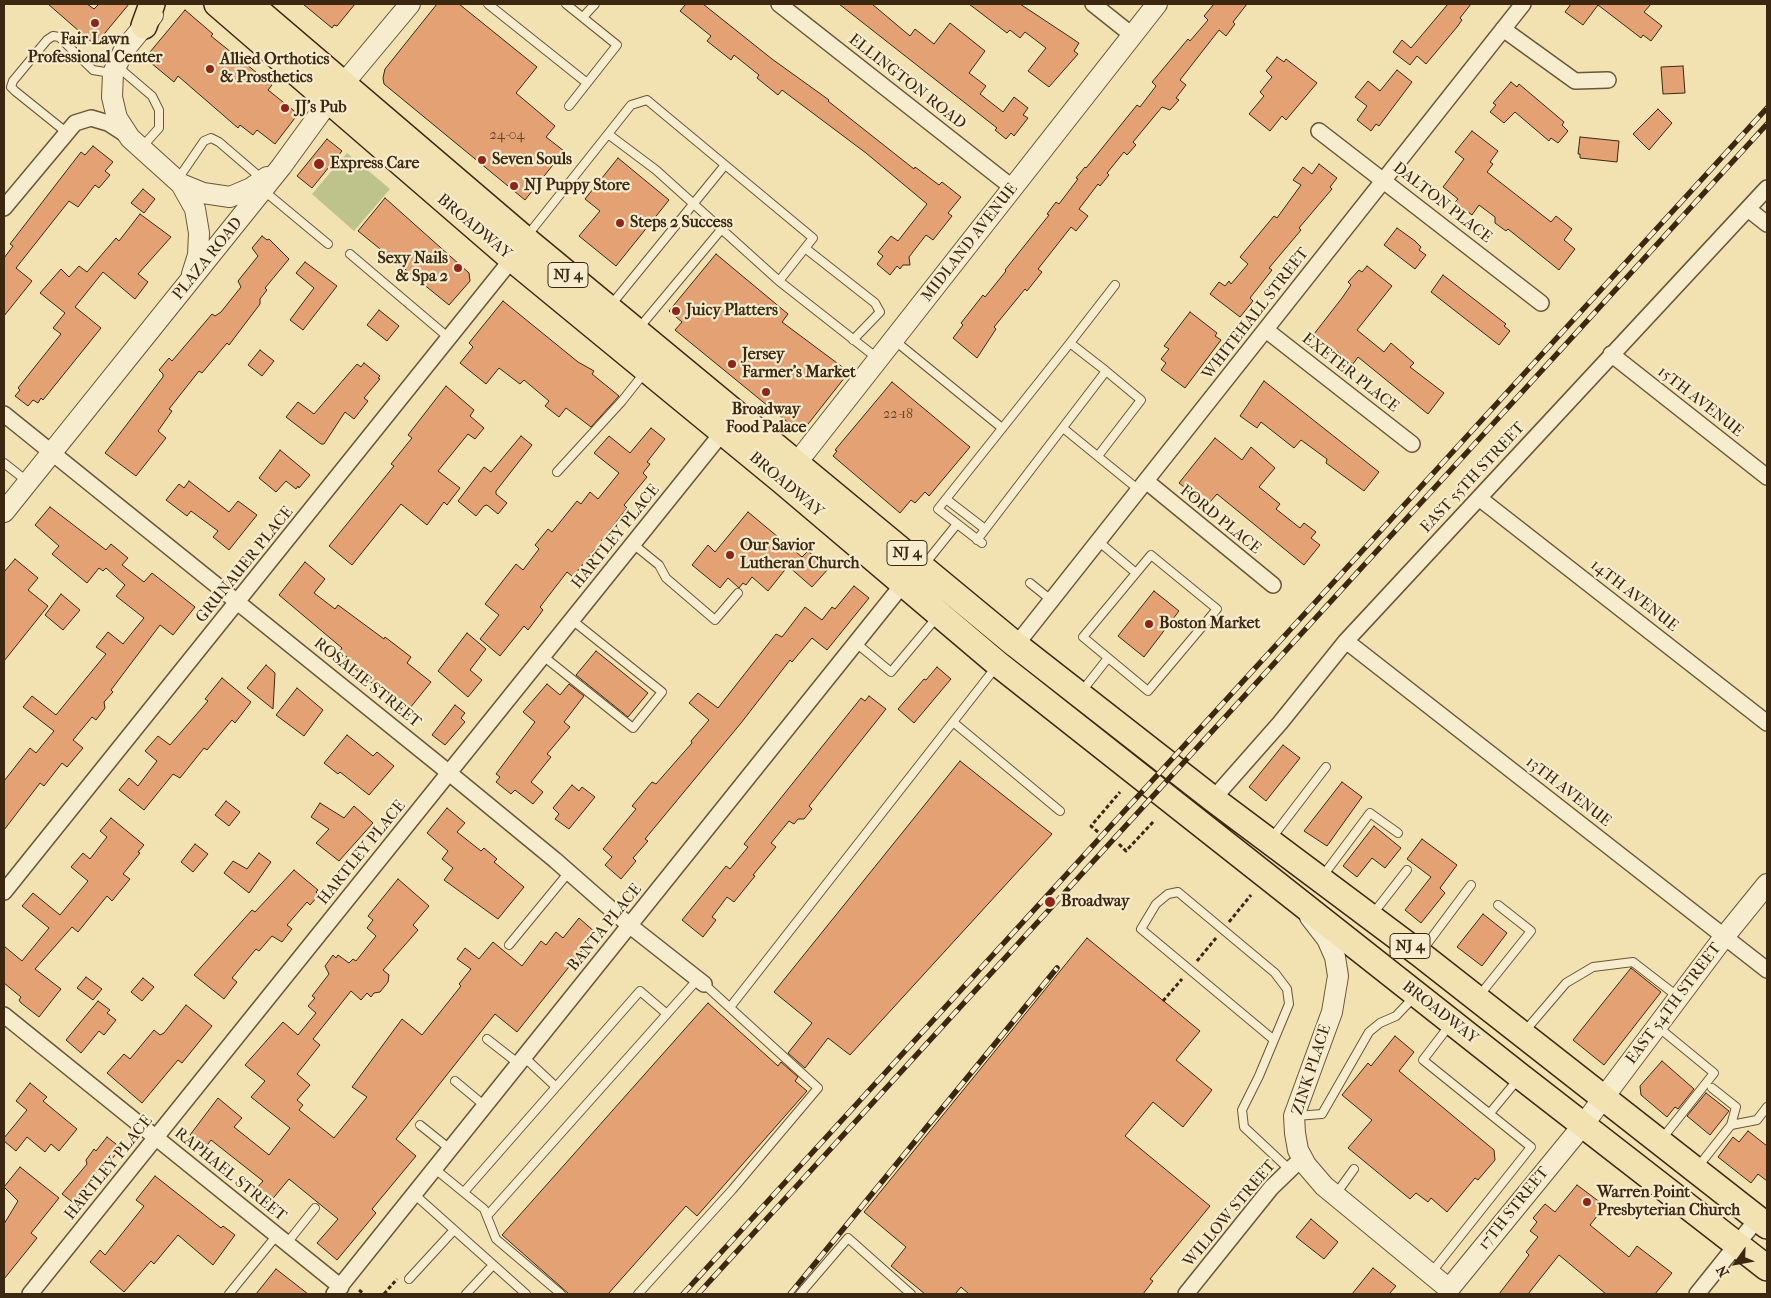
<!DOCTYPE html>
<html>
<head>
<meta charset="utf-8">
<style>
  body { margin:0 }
  #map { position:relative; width:1771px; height:1298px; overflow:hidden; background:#f2e2b2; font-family:"IM FELL French Canon",serif }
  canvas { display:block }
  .frame { position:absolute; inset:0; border:5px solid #3c2810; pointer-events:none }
  .north { position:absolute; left:1711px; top:1238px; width:50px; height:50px; -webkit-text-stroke:4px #f7eccd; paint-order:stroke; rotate:238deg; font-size:14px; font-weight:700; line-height:20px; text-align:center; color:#3c2810 }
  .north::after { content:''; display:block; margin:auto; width:18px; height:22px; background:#3c2810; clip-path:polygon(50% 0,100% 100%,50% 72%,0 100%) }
</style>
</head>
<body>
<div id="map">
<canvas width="1771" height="1298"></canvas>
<div class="frame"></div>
<div class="north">N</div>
</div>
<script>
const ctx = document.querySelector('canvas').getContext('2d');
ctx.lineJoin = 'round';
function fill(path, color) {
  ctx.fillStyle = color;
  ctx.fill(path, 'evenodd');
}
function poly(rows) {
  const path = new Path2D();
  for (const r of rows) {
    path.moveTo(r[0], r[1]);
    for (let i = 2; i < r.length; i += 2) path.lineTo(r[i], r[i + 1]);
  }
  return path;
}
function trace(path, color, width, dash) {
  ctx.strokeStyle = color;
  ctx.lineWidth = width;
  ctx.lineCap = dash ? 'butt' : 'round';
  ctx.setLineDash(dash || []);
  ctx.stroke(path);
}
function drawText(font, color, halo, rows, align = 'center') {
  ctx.font = font + ' "IM FELL French Canon",serif';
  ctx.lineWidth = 4.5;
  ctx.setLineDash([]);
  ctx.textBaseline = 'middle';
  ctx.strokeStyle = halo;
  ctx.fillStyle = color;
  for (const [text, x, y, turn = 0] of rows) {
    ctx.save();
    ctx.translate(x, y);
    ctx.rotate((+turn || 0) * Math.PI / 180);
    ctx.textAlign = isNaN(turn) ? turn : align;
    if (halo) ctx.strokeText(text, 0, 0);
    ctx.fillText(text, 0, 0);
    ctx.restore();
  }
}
const green = poly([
  [347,153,390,189,354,231,312,194]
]);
const building = poly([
  [48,4,87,4,94,9,99,4,129,4,95,45,48,4],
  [303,4,355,4,337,26,334,25,332,28,303,4],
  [437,4,459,4,537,67,516,93,555,126,546,137,564,151,525,200,384,84,383,78,385,69,437,4],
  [686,4,703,4,772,59,829,100,828,101,914,169,915,167,939,185,942,182,961,197,948,213,952,216,933,240,926,235,909,257,910,265,903,265,900,269,897,266,890,275,877,264,883,256,878,252,891,236,898,241,927,204,866,153,782,90,778,95,757,78,759,75,734,55,731,60,707,41,711,36,680,11,686,4],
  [839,4,872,4,910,36,915,29,934,44,950,23,985,51,969,73,986,86,980,94,1003,112,1014,97,1028,108,1023,115,1028,118,1014,136,1011,133,1006,139,995,130,997,128,839,4],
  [969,4,1020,4,1079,43,1074,51,1078,54,1049,87,1028,71,1046,48,1025,32,1020,38,1010,30,1007,33,969,4],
  [1214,4,1247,4,1233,22,1235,24,1226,36,1219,30,1180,80,1186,85,1176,98,1179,100,1170,110,1162,107,1133,142,1136,145,1127,155,1124,152,1107,173,1109,175,1100,186,1098,184,1079,209,1088,216,1076,231,1071,227,1038,269,1042,272,1027,291,1025,289,994,327,996,329,977,358,953,338,963,325,961,323,983,295,985,297,1006,271,1005,270,1049,215,1047,214,1056,202,1059,204,1078,179,1076,178,1085,167,1086,168,1137,105,1140,107,1156,86,1152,82,1188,39,1190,41,1208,20,1204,16,1214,4],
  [1448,4,1471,4,1460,18,1462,20,1457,27,1426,64,1417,56,1410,65,1393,52,1402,40,1411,48,1448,4],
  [1571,4,1651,4,1644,12,1662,26,1651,41,1643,35,1641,38,1598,5,1583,25,1565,12,1571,4],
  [185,10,213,34,211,36,272,85,268,90,298,114,275,144,257,130,253,135,240,125,238,128,178,76,174,82,145,58,185,10],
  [1277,57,1284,62,1286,59,1317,83,1286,120,1282,116,1270,131,1249,114,1264,96,1260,92,1272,77,1266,71,1277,57],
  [1683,66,1685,93,1663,94,1661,67,1683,66],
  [1397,70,1412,82,1379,126,1376,124,1371,131,1357,120,1367,106,1355,97,1368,81,1380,91,1397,70],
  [1511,82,1517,87,1519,84,1564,122,1562,125,1568,131,1558,143,1551,138,1549,141,1515,112,1504,123,1490,112,1496,105,1493,103,1511,82],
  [1658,109,1672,123,1649,150,1633,134,1658,109],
  [1472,131,1498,151,1490,162,1493,164,1487,172,1551,222,1556,216,1572,229,1564,240,1575,249,1559,270,1508,229,1506,231,1495,223,1495,217,1479,205,1472,215,1455,202,1458,199,1443,187,1464,159,1455,152,1472,131],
  [1580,137,1619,141,1617,162,1580,158,1580,154,1578,154,1580,137],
  [327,139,342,151,312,188,297,176,327,139],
  [93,146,113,162,105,171,110,175,99,188,95,185,78,207,69,201,16,268,32,281,4,316,4,258,13,246,10,244,81,152,85,155,93,146],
  [618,158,669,200,616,266,579,236,600,211,585,199,618,158],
  [1319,164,1337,178,1330,187,1332,189,1299,228,1301,230,1269,268,1272,270,1250,298,1253,301,1240,317,1210,294,1219,282,1225,286,1229,281,1231,284,1248,264,1240,257,1274,216,1277,218,1301,185,1293,180,1303,167,1312,174,1319,164],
  [143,189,155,199,144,213,131,203,143,189],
  [385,198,469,273,470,281,449,305,358,231,385,198],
  [140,214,171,237,138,274,148,282,135,299,103,272,75,307,101,328,43,400,41,398,38,403,33,400,28,406,15,396,20,390,18,388,61,334,53,328,65,313,40,293,61,269,69,277,79,266,87,272,116,238,119,241,140,214],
  [1397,228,1415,241,1421,247,1419,250,1426,255,1415,269,1384,245,1397,228],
  [262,236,267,240,269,239,289,259,265,288,267,290,260,299,260,304,229,345,227,343,202,373,199,371,169,409,172,411,158,431,166,438,136,476,105,453,163,377,163,374,159,370,169,358,172,361,212,314,215,316,221,312,241,287,238,281,258,256,252,248,262,236],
  [716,254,788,314,782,322,849,372,801,433,675,330,682,322,669,311,716,254],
  [305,262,337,286,303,330,290,320,314,288,296,273,305,262],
  [1367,266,1392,286,1357,330,1384,352,1391,343,1414,363,1410,367,1444,393,1428,414,1358,357,1353,364,1314,334,1342,298,1351,285,1348,282,1359,270,1362,272,1367,266],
  [1443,275,1506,324,1504,326,1510,331,1499,345,1431,292,1443,275],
  [503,301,578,362,594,371,592,374,619,396,591,427,566,408,559,417,545,406,549,401,524,380,520,384,499,368,486,384,460,363,473,347,469,343,503,301],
  [379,310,399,326,387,341,367,325,379,310],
  [1190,312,1217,333,1215,336,1221,340,1185,388,1161,370,1166,363,1161,359,1169,349,1164,346,1190,312],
  [260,350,274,361,262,376,248,365,260,350],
  [364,363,380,376,378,378,380,379,364,398,368,401,354,419,345,412,324,444,321,444,286,417,298,402,314,414,357,364,361,367,364,363],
  [1264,381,1379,472,1364,491,1326,463,1327,459,1301,440,1294,448,1261,422,1257,428,1240,416,1264,381],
  [892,382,970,447,929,496,925,492,915,503,911,500,900,513,833,456,837,451,835,450,892,382],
  [446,386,474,410,470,416,484,428,475,439,468,434,438,471,460,488,447,505,444,502,427,525,401,504,352,565,329,546,394,466,391,464,412,438,408,435,446,386],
  [651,428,665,439,647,462,650,464,643,473,647,477,624,505,627,508,573,577,567,572,540,607,543,610,528,630,524,626,500,656,480,639,499,615,485,604,516,564,523,570,539,549,535,545,548,529,552,532,577,501,581,504,590,492,598,499,619,473,594,453,609,436,630,453,651,428],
  [521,436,532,445,496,491,496,494,507,503,498,514,487,505,484,506,476,516,458,501,484,467,491,472,521,436],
  [1215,438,1242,460,1251,447,1275,468,1259,487,1280,504,1276,509,1300,528,1304,523,1316,532,1311,538,1320,545,1304,565,1217,494,1209,503,1206,501,1204,503,1179,483,1215,438],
  [280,450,310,475,299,488,298,486,296,489,286,481,276,492,259,478,280,450],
  [189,481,229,512,238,501,257,515,229,550,213,537,218,531,191,511,187,516,166,500,179,484,184,488,189,481],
  [50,507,106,550,111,544,128,558,122,565,144,582,152,573,195,607,173,635,160,625,111,690,113,692,104,702,105,708,96,720,92,717,73,740,83,748,67,767,62,763,44,786,40,783,4,830,4,781,30,748,36,753,54,731,23,707,32,696,56,715,106,654,96,647,108,632,123,644,144,618,116,596,125,585,106,568,103,571,99,568,87,583,52,554,59,546,35,525,50,507],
  [748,512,802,557,808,551,828,569,812,587,788,566,768,591,752,577,746,585,743,583,739,588,728,578,720,588,692,565,708,545,715,552,748,512],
  [15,559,38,578,28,590,48,606,4,661,4,572,15,559],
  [305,562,325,579,314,593,335,609,338,605,384,639,385,637,411,657,407,663,431,682,410,708,408,706,405,710,344,660,347,657,340,651,342,648,279,595,305,562],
  [854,586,869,598,827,650,812,638,792,662,790,660,741,723,645,839,648,841,633,858,636,861,621,879,605,865,612,857,603,849,636,809,632,806,652,782,656,784,692,743,691,741,709,720,689,703,698,693,718,708,776,634,782,637,805,607,822,620,832,607,835,609,854,586],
  [1154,591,1179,611,1144,657,1118,636,1154,591],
  [61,594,80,610,63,630,45,615,61,594],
  [467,633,486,649,470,670,482,680,468,697,438,671,467,633],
  [596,651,648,693,628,717,576,675,596,651],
  [266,665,275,673,273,709,247,688,266,665],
  [937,667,951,679,914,723,898,709,924,679,926,680,937,667],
  [222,678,251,702,235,723,232,720,207,750,204,748,180,778,173,774,144,810,119,790,129,778,138,786,157,761,145,751,158,736,170,745,208,701,205,699,222,678],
  [547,684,560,695,569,684,584,696,564,722,570,727,547,754,551,757,531,782,543,792,533,804,515,790,511,794,496,782,500,777,496,774,535,722,523,712,547,684],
  [297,688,323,710,304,736,276,715,297,688],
  [869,696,886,709,809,806,812,809,804,819,798,819,794,824,789,821,771,843,776,847,753,875,755,876,734,902,727,897,712,917,716,920,703,937,682,920,726,866,730,869,748,847,744,844,861,698,865,701,869,696],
  [455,705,465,713,461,718,465,722,445,745,432,735,455,705],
  [347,735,373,756,377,752,394,766,369,795,340,772,338,774,324,763,347,735],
  [1283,745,1300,758,1266,801,1249,787,1283,745],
  [960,761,1052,834,850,1055,828,1038,805,1068,788,1053,812,1023,774,992,960,761],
  [1342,782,1362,797,1327,846,1304,831,1342,782],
  [572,785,579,791,582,787,595,797,569,829,555,819,559,814,553,808,572,785],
  [226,801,240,812,229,826,215,815,226,801],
  [320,803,344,818,354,806,373,823,339,861,316,843,329,829,311,817,320,803],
  [447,808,465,823,457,832,481,851,484,848,497,859,494,862,524,887,498,919,444,880,453,868,442,859,448,851,427,833,447,808],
  [111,818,144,845,138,852,140,853,123,874,130,879,112,901,107,896,78,932,72,927,35,969,61,989,39,1017,21,1003,19,1000,21,997,4,983,4,946,22,961,49,928,22,906,33,893,60,915,88,881,71,867,83,853,90,859,107,837,100,831,111,818],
  [1374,826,1401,848,1385,868,1372,858,1357,877,1343,866,1374,826],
  [1422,839,1457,865,1440,888,1445,893,1421,923,1405,910,1431,877,1407,859,1422,839],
  [195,844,208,854,193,872,181,862,195,844],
  [259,853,271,862,249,893,224,873,233,861,247,869,259,853],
  [294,870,318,890,316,892,319,895,310,905,307,902,287,925,292,929,282,942,272,936,259,951,256,949,232,978,237,982,224,999,194,975,252,910,255,912,294,870],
  [398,879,429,906,413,925,418,930,383,970,389,975,388,982,380,992,374,993,371,997,367,993,361,1000,351,991,313,1039,320,1045,297,1074,310,1085,297,1100,303,1105,299,1110,334,1138,367,1097,352,1087,402,1019,422,1035,461,986,459,984,471,969,457,959,465,948,479,959,493,942,522,966,541,941,546,945,556,932,563,938,579,918,596,933,517,1032,495,1014,396,1139,416,1156,372,1209,376,1213,337,1260,317,1243,338,1219,289,1179,270,1202,255,1190,263,1181,211,1140,205,1148,190,1135,218,1098,242,1118,234,1127,269,1155,290,1128,251,1097,265,1081,245,1065,283,1022,298,1035,316,1013,308,1006,315,998,312,996,329,974,325,966,333,955,336,958,338,955,349,963,353,959,356,961,376,936,367,928,373,920,368,916,398,879],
  [1483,914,1507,933,1482,966,1457,947,1483,914],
  [1087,938,1200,1031,1176,1060,1212,1090,1183,1127,1153,1102,1125,1136,1210,1206,1150,1279,1153,1281,1143,1294,969,1294,961,1287,955,1294,925,1294,891,1266,906,1247,864,1212,1087,938],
  [1631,968,1661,992,1604,1065,1573,1040,1631,968],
  [86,977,102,989,93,1000,77,988,86,977],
  [143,978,154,987,142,1001,131,992,143,978],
  [98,1001,110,1010,107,1013,116,1020,104,1035,99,1031,81,1053,66,1040,98,1001],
  [708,1003,778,1066,781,1062,798,1077,795,1081,807,1091,697,1216,686,1206,608,1294,569,1294,502,1235,708,1003],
  [186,1005,212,1026,182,1063,178,1060,142,1103,107,1073,124,1054,130,1059,154,1030,160,1035,164,1033,186,1005],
  [1395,1036,1414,1052,1399,1071,1494,1150,1495,1160,1478,1180,1475,1178,1447,1212,1431,1198,1428,1202,1416,1193,1410,1199,1348,1148,1372,1120,1342,1095,1368,1063,1371,1066,1395,1036],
  [1662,1061,1694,1089,1678,1109,1675,1107,1667,1117,1641,1095,1640,1086,1662,1061],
  [30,1083,47,1097,43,1101,77,1129,59,1151,51,1144,45,1152,27,1137,16,1151,4,1141,4,1138,27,1110,16,1101,30,1083],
  [1706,1093,1729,1111,1710,1135,1687,1116,1706,1093],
  [1748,1131,1767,1146,1767,1181,1758,1174,1751,1183,1718,1157,1733,1137,1739,1142,1748,1131],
  [107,1137,121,1148,106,1166,103,1164,82,1191,84,1193,75,1204,62,1194,87,1164,86,1160,94,1149,96,1151,107,1137],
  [20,1167,59,1198,31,1233,37,1238,4,1279,4,1224,18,1201,4,1187,20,1167],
  [155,1176,221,1228,223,1226,235,1235,213,1265,178,1235,154,1264,151,1261,124,1292,90,1262,100,1250,105,1255,144,1206,136,1200,155,1176],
  [1577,1185,1605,1206,1590,1225,1629,1257,1637,1246,1672,1273,1655,1294,1606,1294,1559,1255,1528,1294,1499,1294,1529,1255,1526,1252,1538,1237,1530,1231,1537,1222,1533,1218,1545,1204,1555,1212,1577,1185],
  [1311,1219,1338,1242,1324,1259,1296,1237,1311,1219],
  [1373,1268,1396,1286,1389,1294,1352,1294,1373,1268],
  [276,1269,308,1294,256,1294,276,1269]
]);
const path = poly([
  [1098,832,1091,826,1120,792],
  [1119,844,1126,851,1154,821],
  [1229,922,1251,895],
  [1197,961,1216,938],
  [1163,1001,1182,979],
  [359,1290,364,1294],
  [384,1294,397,1279]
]);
const service = poly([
  [488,4,587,83],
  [566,4,617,45,569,106],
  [583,17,595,4],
  [118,67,152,96,159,110,159,128,142,147],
  [66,132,15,91,11,87,13,81,47,40,53,36,59,37,93,70,111,73],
  [608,134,656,170,779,281,877,358],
  [178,179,204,141,211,138,219,142,261,178],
  [263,190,328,244],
  [527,236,631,105,647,100,813,238,779,281],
  [805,248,875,303,880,312,853,340],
  [350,254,449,338],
  [611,305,725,165],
  [639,328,720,231],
  [894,340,1002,428],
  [1070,343,1115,285],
  [1063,428,1139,490],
  [1098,456,1141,400,1106,371],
  [4,463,28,482],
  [557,472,622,401,645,372],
  [946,499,985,529],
  [977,540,1106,371,1070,343,938,509,982,543],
  [1098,541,1136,573],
  [633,544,659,565,666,578,715,620,738,593],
  [1151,555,1217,609,1148,691,1083,637,1151,555],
  [924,565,957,524],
  [1030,583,1051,600],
  [856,643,891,672,937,617],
  [543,656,633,728,662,692,572,620],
  [1082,691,1108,658],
  [953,722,1060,811],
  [1271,839,1326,767],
  [1322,877,1370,813,1398,833],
  [1372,915,1407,870],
  [509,945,569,872],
  [1421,952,1471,885],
  [1479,996,1531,931,1498,905],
  [731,1006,996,667],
  [1658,1027,1714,1073,1661,1140],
  [1525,1031,1566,983,1593,967,1633,962,1677,996],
  [487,1039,519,1064],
  [1274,1040,1141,929,1156,904,1168,894,1178,892,1275,973,1287,989,1289,1004,1259,1076,1242,1110,1244,1127,1290,1170],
  [524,1057,555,1086],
  [455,1081,485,1106],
  [1712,1088,1736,1107,1731,1125],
  [1490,1113,1519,1078],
  [1296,1116,1322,1114,1369,1032,1380,1023,1396,1016,1414,997],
  [420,1125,450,1149],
  [1697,1168,1731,1125,1757,1120,1767,1107],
  [435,1169,484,1209,496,1239,561,1294],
  [464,1192,640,991,667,1014],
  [414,1194,526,1294],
  [1336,1194,1354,1169],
  [487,1216,698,979],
  [287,1243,315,1208],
  [1431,1273,1531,1147,1423,1060,1449,1026],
  [409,1279,454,1230],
  [229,1294,277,1235],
  [466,1294,493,1265],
  [638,1294,732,1190,818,1088,704,984],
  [800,1294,848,1238,911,1294]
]);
const minor = poly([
  [779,4,1013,188],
  [1093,4,1132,35],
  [1503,29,1575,81,1608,80],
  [1319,131,1541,303],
  [4,208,75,123,91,118,108,123,125,134],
  [1748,209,1767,224],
  [1266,330,1412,444],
  [1611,354,1767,477],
  [4,414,437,763,555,860,629,925,704,984],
  [1146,481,1273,585],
  [1479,498,1767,723],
  [1346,641,1767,970],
  [1016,645,1523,4],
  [1213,799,1280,723,1346,641,1767,188],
  [4,892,512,259],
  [4,1015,341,1287],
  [30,1294,722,433],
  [334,1294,903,584],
  [1186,1294,1271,1188,1302,1158],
  [1697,1294,1758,1218]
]);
const tertiary = poly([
  [153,15,124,50,113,73,112,97,117,118,130,138,181,184,195,209,199,233,198,255,192,274],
  [181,184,203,193,230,197,251,188,267,177],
  [788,474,1157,4],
  [4,512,281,167,329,101,410,4],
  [1310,917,1327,939,1335,957,1338,976,1332,1012,1294,1116,1295,1133,1298,1150,1306,1165,1324,1186,1449,1289,1583,1125,1724,937,1767,884]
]);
const primary = poly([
  [217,4,512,259,782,481,998,664,1520,1076,1767,1268],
  [250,4,525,239,1016,645,1213,799,1420,954,1767,1226],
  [144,26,152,4]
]);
const rail = poly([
  [683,1294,1767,108],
  [698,1294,1767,124],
  [790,1294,1057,968]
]);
const markers = [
  [95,23,5,"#8f2418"],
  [210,69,5,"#8f2418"],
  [285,108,5,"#8f2418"],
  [482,160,5,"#8f2418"],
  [319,164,6,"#8f2418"],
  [514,186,5,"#8f2418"],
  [620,223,5,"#8f2418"],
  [458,268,5,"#8f2418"],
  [676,311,5,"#8f2418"],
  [732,364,5,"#8f2418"],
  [766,392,5,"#8f2418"],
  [730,555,5,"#8f2418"],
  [1149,624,5,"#8f2418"],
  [1050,902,6,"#8f2418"],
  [1587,1202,5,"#8f2418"]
];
const numberNames = [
  ["24-04",507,136],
  ["22-18",898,415]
];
const shields = [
  [568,275,40],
  [907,553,40],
  [1410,946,40]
];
const shieldNames = [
  ["NJ 4",568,275],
  ["NJ 4",907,553],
  ["NJ 4",1410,946]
];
const poiNames = [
  ["Fair Lawn",95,40,"center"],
  ["Professional Center",95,58,"center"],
  ["Allied Orthotics",220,60],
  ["& Prosthetics",220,78],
  ["JJ’s Pub",295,108],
  ["Seven Souls",492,160],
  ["Express Care",330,164],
  ["NJ Puppy Store",524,186],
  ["Steps 2 Success",630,223],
  ["Sexy Nails",448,259,"right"],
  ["& Spa 2",448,277,"right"],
  ["Juicy Platters",686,311],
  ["Jersey",742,355],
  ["Farmer’s Market",742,373],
  ["Broadway",766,410,"center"],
  ["Food Palace",766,428,"center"],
  ["Our Savior",740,546],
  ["Lutheran Church",740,564],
  ["Boston Market",1159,624],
  ["Broadway",1061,902],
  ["Warren Point",1597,1193],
  ["Presbyterian Church",1597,1211]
];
const streetNames = [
  ["ELLINGTON ROAD",907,82,38],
  ["DALTON PLACE",1442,203,38],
  ["BROADWAY",474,227,40],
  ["MIDLAND AVENUE",970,243,-52],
  ["PLAZA ROAD",208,259,-51],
  ["WHITEHALL STREET",1256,314,-52],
  ["EXETER PLACE",1350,373,38],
  ["15TH AVENUE",1700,402,38],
  ["EAST 55TH STREET",1473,478,-47],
  ["BROADWAY",786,485,40],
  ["FORD PLACE",1220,520,39],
  ["HARTLEY PLACE",616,537,-51],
  ["GRUNAUER PLACE",245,565,-51],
  ["14TH AVENUE",1634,596,38],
  ["ROSALIE STREET",367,683,39],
  ["13TH AVENUE",1568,792,38],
  ["HARTLEY PLACE",362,853,-51],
  ["BANTA PLACE",605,928,-51],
  ["EAST 54TH STREET",1674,1004,-53],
  ["BROADWAY",1440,1013,38],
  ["ZINK PLACE",1312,1070,-72],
  ["HARTLEY PLACE",109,1168,-51],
  ["RAPHAEL STREET",230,1175,39],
  ["17TH STREET",1514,1209,-51],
  ["WILLOW STREET",1230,1214,-50]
];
fill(green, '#bdc38a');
fill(building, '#e4a274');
trace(building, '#3c2810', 1);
trace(service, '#6a5638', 10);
trace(minor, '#6a5638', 18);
trace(tertiary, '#6a5638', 22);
trace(primary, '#3c2810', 28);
trace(path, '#3c2810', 3, [4, 2.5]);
trace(service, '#f7eccd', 8);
trace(minor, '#f7eccd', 15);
trace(tertiary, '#f7eccd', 20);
trace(primary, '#f2e2b2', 25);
trace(rail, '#3c2810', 5.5);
trace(rail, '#f7eccd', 4, [11]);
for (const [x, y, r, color] of markers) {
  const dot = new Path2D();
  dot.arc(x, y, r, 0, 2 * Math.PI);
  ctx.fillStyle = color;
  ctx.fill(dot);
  trace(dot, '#f7eccd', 2);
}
drawText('14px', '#664629', null, numberNames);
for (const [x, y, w] of shields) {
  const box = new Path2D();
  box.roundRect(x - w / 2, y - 12.5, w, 25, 4);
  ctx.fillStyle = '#f7eccd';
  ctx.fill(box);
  trace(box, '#3c2810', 1);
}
drawText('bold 15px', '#3c2810', null, shieldNames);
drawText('bold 16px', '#3c2810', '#f7eccd', poiNames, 'left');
drawText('16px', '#3c2810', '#f7eccd', streetNames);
</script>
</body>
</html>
